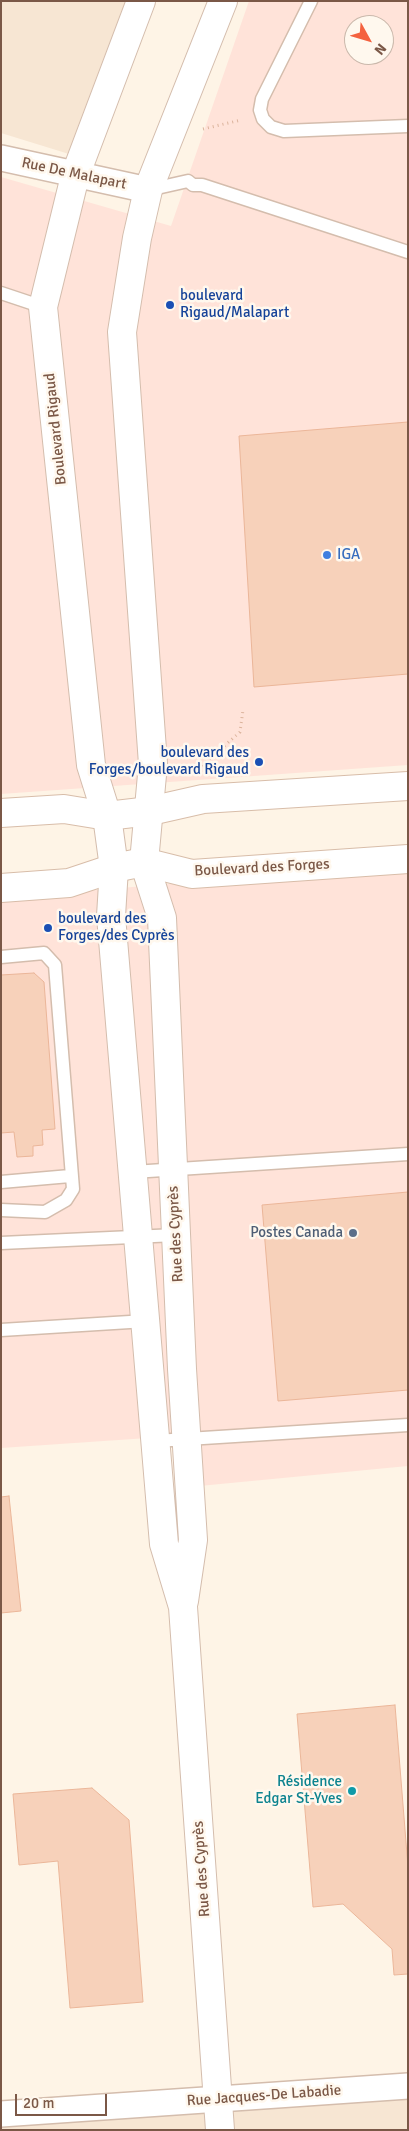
<!DOCTYPE html>
<html>
<head>
<meta charset="utf-8">
<style>
  body { margin:0 }
  #map { position:relative; width:409px; height:2131px; overflow:hidden; background:#fef4e6; font-family:Signika,sans-serif }
  canvas { display:block }
  .frame { position:absolute; inset:0; border:2px solid #7b5847; pointer-events:none }
  .north { position:absolute; left:344px; top:15px; width:50px; height:50px; box-sizing:border-box; background:#fff8ee; border:1px solid #cab8ab; border-radius:50%; rotate:129deg; font-size:14px; font-weight:700; line-height:20px; text-align:center; color:#7b5847 }
  .north::after { content:''; display:block; margin:auto; width:18px; height:22px; background:#f4623f; clip-path:polygon(50% 0,100% 100%,50% 72%,0 100%) }
  .scale { position:absolute; left:15px; top:2094px; width:92px; height:22px; box-sizing:border-box; border:2px solid #7b5847; border-top:0; padding-left:6px; font-size:15px; line-height:18px; white-space:nowrap; color:#7b5847; -webkit-text-stroke:4px #fff8ee; paint-order:stroke }
</style>
</head>
<body>
<div id="map">
<canvas width="409" height="2131"></canvas>
<div class="frame"></div>
<div class="north">N</div>
<div class="scale">20 m</div>
</div>
<script>
const ctx = document.querySelector('canvas').getContext('2d');
ctx.lineJoin = 'round';
function fill(path, color) {
  ctx.fillStyle = color;
  ctx.fill(path, 'evenodd');
}
function poly(rows) {
  const path = new Path2D();
  for (const r of rows) {
    path.moveTo(r[0], r[1]);
    for (let i = 2; i < r.length; i += 2) path.lineTo(r[i], r[i + 1]);
  }
  return path;
}
function trace(path, color, width, dash) {
  ctx.strokeStyle = color;
  ctx.lineWidth = width;
  ctx.lineCap = dash ? 'butt' : 'round';
  ctx.setLineDash(dash || []);
  ctx.stroke(path);
}
function drawText(font, color, halo, rows, align = 'center') {
  ctx.font = font + ' Signika,sans-serif';
  ctx.lineWidth = 5;
  ctx.setLineDash([]);
  ctx.textBaseline = 'middle';
  ctx.strokeStyle = halo;
  ctx.fillStyle = color;
  for (const [text, x, y, turn = 0] of rows) {
    ctx.save();
    ctx.translate(x, y);
    ctx.rotate((+turn || 0) * Math.PI / 180);
    ctx.textAlign = isNaN(turn) ? turn : align;
    if (halo) ctx.strokeText(text, 0, 0);
    ctx.fillText(text, 0, 0);
    ctx.restore();
  }
}
const residential = poly([
  [1,1,146,1,69,154,1,133],
  [408,2094,408,2130,1,2130,1,2115]
]);
const commercial = poly([
  [249,1,408,1,408,765,1,794,1,177,171,226],
  [354,25,384,25,384,55,354,55],
  [408,864,408,1466,189,1487,192,1435,1,1448,1,898]
]);
const building = poly([
  [408,422,408,674,254,687,239,436,408,422],
  [34,973,44,982,55,1129,42,1130,43,1145,33,1146,33,1156,17,1157,14,1132,1,1133,1,975,34,973],
  [408,1192,408,1390,278,1401,262,1205,408,1192],
  [9,1496,21,1611,1,1613,1,1497,9,1496],
  [395,1705,408,1867,408,1974,394,1975,392,1949,343,1904,313,1907,297,1714,395,1705],
  [92,1788,129,1820,143,2002,70,2008,58,1861,19,1865,13,1794,92,1788]
]);
const path = poly([
  [203,129,241,120],
  [198,769,240,732,243,710]
]);
const service = poly([
  [311,1,262,99,260,110,263,119,271,127,284,131,408,126],
  [148,190,188,181,193,185,202,185,408,252],
  [1,293,43,307],
  [1,957,44,953,55,965,73,1189,66,1200,45,1212,1,1210],
  [133,1172,408,1154],
  [1,1182,70,1176],
  [1,1243,176,1235],
  [1,1330,146,1321],
  [156,1441,408,1425]
]);
const minor = poly([
  [1,158,148,190],
  [1,2114,408,2086]
]);
const tertiary = poly([
  [141,1,75,176,43,307,91,765,107,816,114,868,111,916,164,1544,183,1607,220,2130],
  [184,1601,193,1540,182,1369,162,918,144,862,153,764,122,332,137,238,148,190,223,1]
]);
const secondary = poly([
  [1,813,64,809,107,816,150,811,203,799,408,786],
  [1,888,69,883,114,868,144,862,192,874,408,859]
]);
const markers = [
  [170,305,5,"#1a4fb4"],
  [327,555,5,"#3f7fe0"],
  [259,762,5,"#1a4fb4"],
  [48,928,5,"#1a4fb4"],
  [353,1233,5,"#5c6f8a"],
  [352,1791,5,"#0f9aa8"]
];
const streetNames = [
  ["Rue De Malapart",74,174,12],
  ["Boulevard Rigaud",56,429,-96],
  ["Boulevard des Forges",262,868,-3],
  ["Rue des Cyprès",176,1234,-93],
  ["Rue des Cyprès",202,1869,-94],
  ["Rue Jacques-De Labadie",264,2096,-4]
];
const transitNames = [
  ["boulevard",180,296],
  ["Rigaud/Malapart",180,313],
  ["boulevard des",249,753,"right"],
  ["Forges/boulevard Rigaud",249,770,"right"],
  ["boulevard des",58,919],
  ["Forges/des Cyprès",58,936]
];
const shopNames = [
  ["IGA",337,555]
];
const serviceNames = [
  ["Postes Canada",343,1233]
];
const cultureNames = [
  ["Résidence",342,1782],
  ["Edgar St-Yves",342,1799]
];
fill(residential, '#f7e6d3');
fill(commercial, '#ffe3d9');
fill(building, '#f7d1ba');
trace(building, '#ebb699', 1);
trace(service, '#d4bdad', 15);
trace(minor, '#d4bdad', 28);
trace(tertiary, '#d4bdad', 30);
trace(secondary, '#d8bda9', 30);
trace(path, '#dcb49d', 3, [1, 4]);
trace(service, '#fff', 12);
trace(minor, '#fff', 25);
trace(tertiary, '#fff', 28);
trace(secondary, '#fff', 28);
for (const [x, y, r, color] of markers) {
  const dot = new Path2D();
  dot.arc(x, y, r, 0, 2 * Math.PI);
  ctx.fillStyle = color;
  ctx.fill(dot);
  trace(dot, '#fff8ee', 2);
}
drawText('15px', '#7b5847', '#fff8ee', streetNames);
drawText('15px', '#164399', '#fff8ee', transitNames, 'left');
drawText('15px', '#366cbe', '#fff8ee', shopNames, 'left');
drawText('15px', '#4e5e75', '#fff8ee', serviceNames, 'right');
drawText('15px', '#0d838f', '#fff8ee', cultureNames, 'right');
</script>
</body>
</html>
